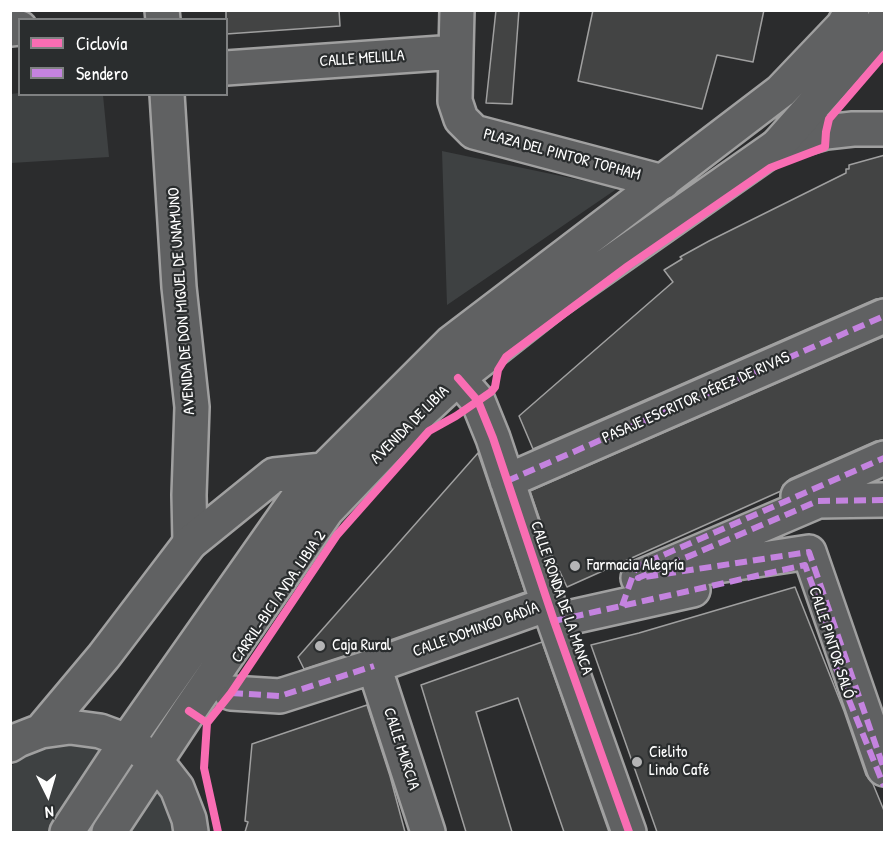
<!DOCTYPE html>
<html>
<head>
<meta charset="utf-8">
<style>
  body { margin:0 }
  #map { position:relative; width:895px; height:843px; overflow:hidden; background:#2b2c2d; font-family:"Patrick Hand",sans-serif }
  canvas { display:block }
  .frame { position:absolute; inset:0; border:12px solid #fff; pointer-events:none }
  .legend { position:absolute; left:18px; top:18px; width:210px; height:78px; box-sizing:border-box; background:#2a2d2e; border:2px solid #7f8182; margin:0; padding:8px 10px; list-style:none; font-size:18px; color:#fff }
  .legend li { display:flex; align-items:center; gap:12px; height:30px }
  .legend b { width:30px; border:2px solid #7f8182 }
  .north { position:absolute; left:18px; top:765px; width:60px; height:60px; -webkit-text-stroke:4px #2a2d2e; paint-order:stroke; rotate:175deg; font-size:16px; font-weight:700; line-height:24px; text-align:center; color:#fff }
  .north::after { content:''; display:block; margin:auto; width:21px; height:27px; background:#fff; clip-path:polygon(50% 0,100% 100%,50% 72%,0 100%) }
</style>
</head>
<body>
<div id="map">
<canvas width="895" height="843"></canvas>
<div class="frame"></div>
<ul class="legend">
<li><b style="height:8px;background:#f96db3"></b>Ciclovía</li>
<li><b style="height:8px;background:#c483df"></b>Sendero</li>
</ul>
<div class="north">N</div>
</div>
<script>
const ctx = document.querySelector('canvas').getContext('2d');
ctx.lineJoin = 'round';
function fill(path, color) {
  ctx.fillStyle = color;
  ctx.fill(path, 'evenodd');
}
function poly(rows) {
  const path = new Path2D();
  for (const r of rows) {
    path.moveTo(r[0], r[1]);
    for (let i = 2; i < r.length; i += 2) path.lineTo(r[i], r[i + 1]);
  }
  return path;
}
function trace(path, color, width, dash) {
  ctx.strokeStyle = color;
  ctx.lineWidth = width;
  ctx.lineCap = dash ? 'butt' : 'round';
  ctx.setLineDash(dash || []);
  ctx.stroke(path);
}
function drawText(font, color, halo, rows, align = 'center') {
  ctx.font = font + ' "Patrick Hand",sans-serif';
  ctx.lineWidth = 4.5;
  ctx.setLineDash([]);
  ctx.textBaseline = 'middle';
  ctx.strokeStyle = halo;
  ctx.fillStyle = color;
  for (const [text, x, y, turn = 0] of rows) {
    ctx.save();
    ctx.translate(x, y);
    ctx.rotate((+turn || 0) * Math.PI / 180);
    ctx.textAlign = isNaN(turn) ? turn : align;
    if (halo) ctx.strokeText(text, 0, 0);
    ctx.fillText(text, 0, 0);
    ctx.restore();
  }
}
const green = poly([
  [19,93,20,94,103,95,109,157,11,163,11,94],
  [442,151,618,188,447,305],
  [77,745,103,749,48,832,11,832,11,766,22,758,49,748],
  [156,787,168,808,174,832,125,832]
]);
const building = poly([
  [226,10,339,10,340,26,226,34,226,10],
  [496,10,519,10,512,104,486,103,496,10],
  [593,10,764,10,753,62,717,55,702,109,578,81,593,10],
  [885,155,885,298,876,299,533,449,519,416,673,282,664,270,682,259,680,257,709,241,846,173,846,169,849,169,849,165,885,155],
  [885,336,885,440,876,441,790,479,783,485,781,491,567,587,552,555,530,491,885,336],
  [478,453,525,592,368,648,304,669,298,657,478,453],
  [795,587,844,711,866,775,873,784,885,813,885,832,657,832,591,645,639,633,795,587],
  [542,642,609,832,564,832,518,698,476,712,512,832,466,832,421,685,542,642],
  [367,705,390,776,405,832,245,832,248,822,245,821,252,744,367,705]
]);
const minor = poly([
  [162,10,163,20],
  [10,29,20,28],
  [456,52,455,101,461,119,474,132,663,182],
  [226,68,456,52,457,10],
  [167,94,179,287,192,407,189,495,190,543],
  [777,146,826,132,853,129,884,129],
  [458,378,478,401,493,438,554,621,629,832],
  [507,481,884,316],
  [798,496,884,458],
  [884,500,818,501,638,578,809,552,884,769],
  [554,621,693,590],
  [374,666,428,832],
  [231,693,280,696,374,666,548,604]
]);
const major = poly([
  [41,731,104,656,190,543,274,475,323,470],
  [10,745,18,740,41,731,70,727,100,731,127,741,156,761,177,788,189,819,191,832],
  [67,832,127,741,302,492,452,342,781,91,843,26,852,10],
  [109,832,189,711,327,510,416,417,458,378,553,303,777,146,865,47,884,20]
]);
const quiet = poly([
  [507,481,884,316],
  [884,500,818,501,638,578,809,552,884,769],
  [622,606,636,567,884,458],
  [554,621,805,565,828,628],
  [836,650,840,661,836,668,884,786],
  [231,693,280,696,374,666]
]);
const cycleway = poly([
  [458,378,478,401,493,438,554,621,629,832],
  [189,711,207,723,204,768,218,832],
  [207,723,231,693,337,535,429,431,456,416,491,392,495,387,498,370,506,357,628,266,770,168,825,147,826,132,829,119,884,55]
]);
const markers = [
  [575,566,6,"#b5b5b6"],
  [320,646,6,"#b5b5b6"],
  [637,762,6,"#b5b5b6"]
];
const streetNames = [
  ["CALLE MELILLA",362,59,-4],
  ["PLAZA DEL PINTOR TOPHAM",562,155,15],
  ["AVENIDA DE DON MIGUEL DE UNAMUNO",182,301,-94],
  ["PASAJE ESCRITOR PÉREZ DE RIVAS",696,398,-24],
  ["AVENIDA DE LIBIA",410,425,-45],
  ["CARRIL-BICI AVDA. LIBIA 2",279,597,-56],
  ["CALLE RONDA DE LA MANCA",561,598,71],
  ["CALLE DOMINGO BADÍA",476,630,-20],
  ["CALLE PINTOR SALÓ",831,643,72],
  ["CALLE MURCIA",401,749,72]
];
const poiNames = [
  ["Farmacia Alegría",587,566],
  ["Caja Rural",332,646],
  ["Cielito",649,753],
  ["Lindo Café",649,771]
];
fill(green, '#3e4142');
fill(building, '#434444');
trace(building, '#a0a0a0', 1.5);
trace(minor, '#a0a0a0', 38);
trace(major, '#a0a0a0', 38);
trace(minor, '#606162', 33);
trace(major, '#606162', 33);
trace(quiet, '#c483df', 6, [12, 6]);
trace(cycleway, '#f96db3', 8);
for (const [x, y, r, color] of markers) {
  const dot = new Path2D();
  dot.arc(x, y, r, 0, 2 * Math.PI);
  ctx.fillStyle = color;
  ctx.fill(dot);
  trace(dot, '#2a2d2e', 2);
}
drawText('16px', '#fff', '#2a2d2e', streetNames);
drawText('16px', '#fff', '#2a2d2e', poiNames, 'left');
</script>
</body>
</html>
